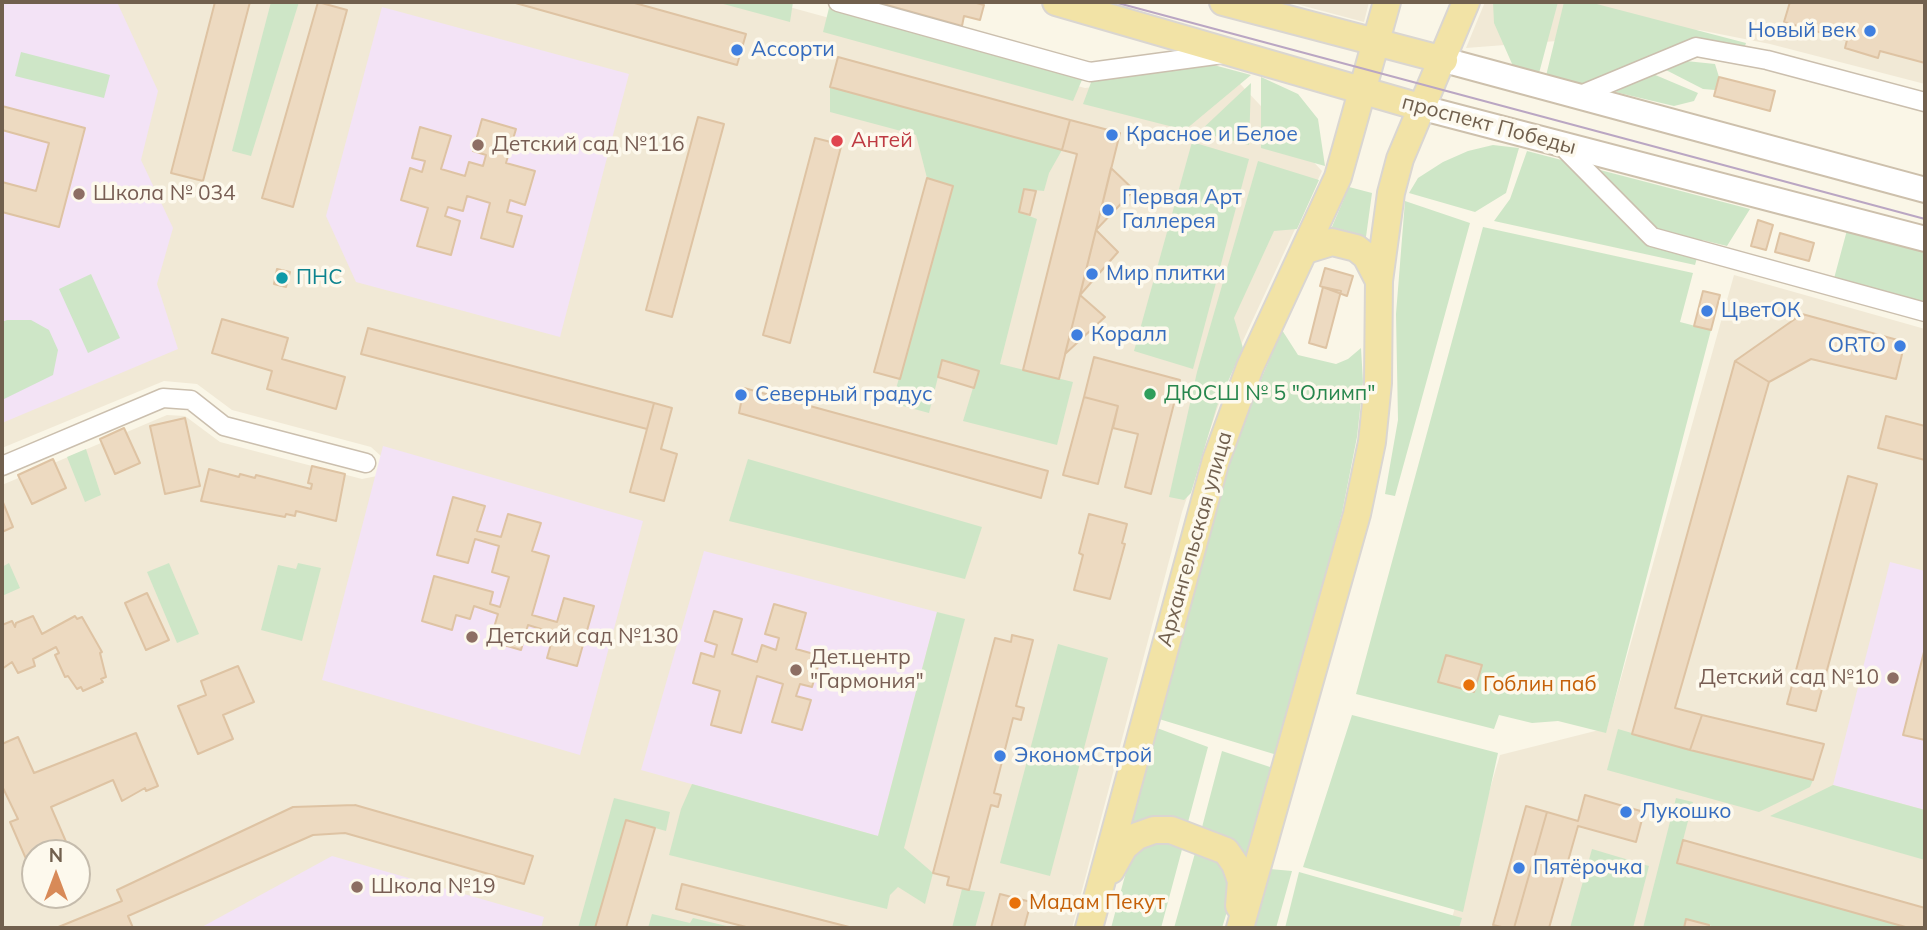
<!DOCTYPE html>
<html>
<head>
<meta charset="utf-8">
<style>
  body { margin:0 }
  #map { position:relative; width:1927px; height:930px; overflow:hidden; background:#faf6e7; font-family:Mulish,sans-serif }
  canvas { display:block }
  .frame { position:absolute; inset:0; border:4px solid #71604e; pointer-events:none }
  .north { position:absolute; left:21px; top:839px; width:70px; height:70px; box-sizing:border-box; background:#fdf9ed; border:2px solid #c5bcad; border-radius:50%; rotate:0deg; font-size:19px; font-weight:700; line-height:28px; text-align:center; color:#71604e }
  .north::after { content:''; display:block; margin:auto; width:24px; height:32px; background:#d88a58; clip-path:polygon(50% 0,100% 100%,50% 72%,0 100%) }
</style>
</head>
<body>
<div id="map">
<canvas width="1927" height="930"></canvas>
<div class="frame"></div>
<div class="north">N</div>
</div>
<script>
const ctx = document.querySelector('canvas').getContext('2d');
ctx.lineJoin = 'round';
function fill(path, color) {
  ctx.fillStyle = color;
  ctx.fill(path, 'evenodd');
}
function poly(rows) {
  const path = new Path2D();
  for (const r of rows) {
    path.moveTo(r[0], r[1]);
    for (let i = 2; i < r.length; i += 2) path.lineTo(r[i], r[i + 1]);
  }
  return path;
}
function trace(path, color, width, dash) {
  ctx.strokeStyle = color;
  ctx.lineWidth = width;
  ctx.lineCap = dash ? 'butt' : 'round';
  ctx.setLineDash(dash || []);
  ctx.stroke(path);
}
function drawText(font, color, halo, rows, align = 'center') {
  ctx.font = font + ' Mulish,sans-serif';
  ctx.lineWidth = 7;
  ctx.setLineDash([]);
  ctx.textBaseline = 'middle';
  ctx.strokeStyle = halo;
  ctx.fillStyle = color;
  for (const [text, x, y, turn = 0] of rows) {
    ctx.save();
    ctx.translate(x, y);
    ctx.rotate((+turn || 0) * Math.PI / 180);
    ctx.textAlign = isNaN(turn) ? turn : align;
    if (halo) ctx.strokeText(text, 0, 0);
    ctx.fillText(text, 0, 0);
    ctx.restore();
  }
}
const residential = poly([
  [2,2,771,2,1085,88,1228,71,1322,171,1234,360,1182,512,1072,928,2,928,2,485,167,415,185,416,220,442,362,479,377,476,382,457,371,447,232,410,197,384,164,381,2,448],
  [35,853,77,853,77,895,35,895],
  [1289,2,1369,2,1364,22],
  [1485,2,1925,2,1925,84,1770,44,1699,30,1466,48],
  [1734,275,1925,329,1925,928,1449,928,1500,755,1607,728]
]);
const education = poly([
  [2,2,117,2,158,91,141,160,173,228,157,284,178,349,2,423],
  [382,7,629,74,560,337,356,282,326,216],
  [383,446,643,521,580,755,322,680],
  [704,551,937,612,878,836,641,770],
  [1890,562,1925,571,1925,810,1833,785],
  [332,856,544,917,541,928,200,928]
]);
const green = poly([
  [271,2,299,2,251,156,232,151],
  [716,2,793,2,790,22],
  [1493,2,1558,2,1538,77,1513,66,1494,23],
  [1564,2,1589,2,1746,43,1742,55,1696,47,1585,88,1545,80],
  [830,4,1084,75,1073,101,823,32],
  [21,52,110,75,104,98,15,76],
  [1686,61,1715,64,1719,77,1715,90,1703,89,1666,70],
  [1210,64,1251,75,1185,130,1083,104,1093,77],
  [1653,74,1698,93,1694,101,1674,106,1615,92],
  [1261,77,1298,94,1318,119,1325,166,1261,148],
  [1251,83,1249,145,1199,132],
  [830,87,1062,150,1049,173,1044,191,1024,189,1019,212,1037,219,1000,364,1073,382,1057,445,963,421,978,371,942,361,929,413,892,403,953,186,927,178,916,135,830,112],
  [1192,142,1249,159,1193,369,1134,351],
  [1493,145,1519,148,1506,193,1475,212,1409,193,1418,178,1443,162,1468,151],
  [1527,151,1750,209,1727,246,1702,240,1695,265,1494,221,1510,199],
  [1258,161,1319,180,1297,229,1274,231,1234,318,1243,348,1217,406,1191,493,1184,500,1169,497,1197,372],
  [1349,187,1372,193,1365,244,1328,236],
  [1405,201,1470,223,1395,496,1385,494,1398,420,1396,314],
  [1850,219,1925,239,1925,312,1832,286],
  [1483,227,1693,273,1680,322,1711,330,1606,733,1558,721,1532,723,1499,715,1494,729,1356,694],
  [91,274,120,338,88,353,59,289],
  [7,320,31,320,49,330,58,350,53,375,2,400,2,322],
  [1282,330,1298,355,1336,364,1348,359,1361,348,1363,382,1357,437,1342,513,1277,755,1159,719,1229,463,1246,414],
  [86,449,101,495,85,502,67,457],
  [748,459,982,527,965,579,729,521],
  [9,563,20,588,2,596,2,567],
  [169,563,199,634,177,643,147,572],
  [298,563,321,568,302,641,261,630,278,565,296,569],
  [937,612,965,619,904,848,933,873,925,904,898,887,890,895,887,909,669,855,681,809,692,784,878,836],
  [1058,644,1108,658,1050,876,1000,863],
  [1352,715,1498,753,1463,912,1303,867],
  [1157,728,1208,747,1187,826,1128,830],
  [1618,729,1690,750,1813,780,1810,787,1759,812,1607,770],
  [1222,751,1273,768,1246,870,1201,831],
  [1833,785,1925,810,1925,860,1770,816],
  [614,798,670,812,666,831,626,820,595,928,578,928],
  [1676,798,1693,802,1677,863,1909,928,1720,928,1687,920,1684,928,1643,928],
  [1154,838,1184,842,1161,928,1111,928,1130,857],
  [1197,846,1224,860,1232,895,1222,928,1174,928],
  [1592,849,1649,866,1633,928,1570,928],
  [1270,869,1292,871,1276,928,1255,928],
  [1299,872,1462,918,1459,928,1285,928],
  [962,889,985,892,975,928,952,928],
  [652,914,690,923,693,918,735,928,648,928]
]);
const building = poly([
  [215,2,250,2,203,181,171,173,215,2],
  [318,2,347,10,293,207,262,198,318,2],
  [512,2,631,2,746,34,737,65,512,2],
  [876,2,973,2,984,5,980,20,964,16,962,26,876,2],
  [1790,2,1925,2,1925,63,1880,51,1878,58,1845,48,1847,40,1784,22,1790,2],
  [838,57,1070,120,1062,150,830,87,838,57],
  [1719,77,1775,91,1770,111,1714,96,1719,77],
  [2,106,85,128,59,227,2,212,2,182,36,191,49,143,2,130,2,106],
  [698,117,724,124,672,317,646,310,698,117],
  [482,119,516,129,506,163,535,171,525,205,510,200,507,212,522,216,513,247,481,238,490,203,467,196,463,211,448,207,445,216,460,221,451,255,417,246,428,208,401,200,410,168,422,172,425,161,412,158,420,127,451,136,441,169,465,176,469,162,483,166,486,155,473,151,482,119],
  [1070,120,1120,133,1059,379,1023,370,1077,154,1062,150,1070,120],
  [832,136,843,139,790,343,763,335,815,138,831,142,832,136],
  [1111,168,1134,190,1096,230,1111,168],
  [927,178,953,186,900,379,874,372,927,178],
  [1024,189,1036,191,1030,215,1019,212,1024,189],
  [1758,220,1773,225,1766,250,1751,246,1758,220],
  [1096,230,1118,252,1080,295,1096,230],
  [1780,233,1814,243,1809,261,1775,252,1780,233],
  [1325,268,1353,276,1347,296,1320,286,1325,268],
  [277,269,290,272,286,287,274,284,277,269],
  [1323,287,1341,291,1326,348,1309,343,1323,287],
  [1703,291,1720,295,1711,330,1694,326,1703,291],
  [1080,295,1105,317,1065,354,1080,295],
  [1802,314,1905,342,1896,379,1811,359,1769,382,1735,361,1802,314],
  [222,319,288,338,282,359,345,377,336,409,267,389,272,371,212,353,222,319],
  [368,328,654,403,647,429,361,354,368,328],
  [1094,357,1180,380,1151,494,1125,487,1138,434,1113,428,1118,406,1084,397,1094,357],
  [942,360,979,371,974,388,938,377,942,360],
  [1735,361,1769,382,1675,708,1702,715,1690,750,1632,734,1735,361],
  [744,388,1048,471,1041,498,739,413,744,388],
  [1084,397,1118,406,1098,484,1063,475,1084,397],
  [654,403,672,408,661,449,677,454,664,501,630,492,654,403],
  [1886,416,1925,426,1925,460,1878,448,1886,416],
  [185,418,200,486,165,494,150,426,185,418],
  [124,428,140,463,115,474,100,439,124,428],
  [53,459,66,488,32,504,18,475,53,459],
  [312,466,345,474,336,521,296,511,295,516,286,514,285,517,201,501,209,469,239,477,240,474,255,478,256,475,311,489,312,484,308,483,312,466],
  [1848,476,1877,484,1816,711,1787,704,1848,476],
  [453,497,485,506,477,531,501,537,508,514,541,523,532,551,549,556,532,615,557,622,564,598,594,606,577,666,547,658,554,633,528,625,521,650,490,641,498,614,474,606,470,619,456,615,452,630,422,621,434,576,493,592,490,604,500,607,509,577,492,572,499,546,475,539,468,563,437,555,453,497],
  [2,500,13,527,2,532,2,500],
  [1089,514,1127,524,1122,543,1125,544,1110,599,1074,590,1083,555,1079,553,1089,514],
  [147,593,169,640,146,650,125,603,147,593],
  [774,604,806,613,796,649,821,656,812,687,800,684,796,696,811,700,802,730,772,722,783,684,757,676,741,733,711,725,720,691,693,683,701,653,714,657,717,645,705,641,714,611,742,619,732,654,757,662,762,645,776,650,779,638,765,634,774,604],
  [33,616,42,634,75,616,77,619,82,617,102,652,100,653,106,677,101,679,103,682,83,691,81,687,77,689,68,676,65,677,55,655,59,653,56,647,33,659,35,666,18,673,12,662,2,669,2,625,12,621,15,627,16,623,33,616],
  [1012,635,1033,640,1016,706,1024,708,1021,720,1013,718,994,793,1001,795,998,807,991,805,969,890,947,885,949,877,933,873,995,638,1011,642,1012,635],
  [1925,648,1925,740,1903,735,1925,648],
  [1446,655,1482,665,1474,692,1438,682,1446,655],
  [238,666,254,702,223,715,233,739,198,754,178,706,206,695,201,681,238,666],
  [1702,715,1824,744,1813,780,1690,750,1702,715],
  [136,733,158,786,146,791,145,788,122,801,113,780,51,807,70,851,35,853,35,866,30,868,10,822,18,819,2,786,2,744,18,737,34,773,136,733],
  [1585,795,1644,812,1636,842,1578,826,1549,928,1514,928,1547,812,1578,821,1585,795],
  [355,805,533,856,524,884,345,833,313,835,128,916,133,928,56,928,122,901,117,890,293,807,355,805],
  [1526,806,1547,812,1514,928,1506,928,1493,925,1526,806],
  [626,820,655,828,626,928,595,928,626,820],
  [1683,840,1925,908,1925,928,1909,928,1677,863,1683,840],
  [682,884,853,928,750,928,676,909,682,884],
  [1000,894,1031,902,1024,928,991,928,1000,894],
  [1686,919,1709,925,1709,928,1684,928,1686,919]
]);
const street = poly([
  [838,2,1090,72,1223,54],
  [1578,96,1696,47,1767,60,1925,102],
  [1561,145,1652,237,1925,312],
  [2,466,163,398,191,400,224,426,366,463]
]);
const secondary = poly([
  [1444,60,1925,190],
  [1423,108,1925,239]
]);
const primary = poly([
  [1056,2,1423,108],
  [1223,2,1444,60],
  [1306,250,1332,242,1356,248,1366,256,1379,281],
  [1111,870,1124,847,1137,836,1154,830,1171,830,1226,851,1235,864,1241,881,1239,906],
  [1089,928,1216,460,1250,367,1338,177,1387,2],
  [1240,928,1357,514,1372,442,1378,383,1379,281,1391,193,1400,159,1466,2]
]);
const tram = poly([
  [1114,2,1925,219]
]);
const markers = [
  [1870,31,7,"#3f7fe0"],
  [737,50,7,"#3f7fe0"],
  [1112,135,7,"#3f7fe0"],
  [837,141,7,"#e0444e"],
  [478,145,7,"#8d6e63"],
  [79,194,7,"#8d6e63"],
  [1108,210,7,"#3f7fe0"],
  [1092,274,7,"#3f7fe0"],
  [282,278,7,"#0f9aa8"],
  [1707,311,7,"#3f7fe0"],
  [1077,335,7,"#3f7fe0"],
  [1900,346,7,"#3f7fe0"],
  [1150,394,7,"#2e9e5b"],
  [741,395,7,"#3f7fe0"],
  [472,637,7,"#8d6e63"],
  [796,670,7,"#8d6e63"],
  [1893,678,7,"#8d6e63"],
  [1469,685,7,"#e8710a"],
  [1000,756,7,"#3f7fe0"],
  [1626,812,7,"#3f7fe0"],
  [1519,868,7,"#3f7fe0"],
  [357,887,7,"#8d6e63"],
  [1015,903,7,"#e8710a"]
];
const shopNames = [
  ["Новый век",1856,31,"right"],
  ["Ассорти",751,50],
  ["Красное и Белое",1126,135],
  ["Первая Арт",1122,198],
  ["Галлерея",1122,222],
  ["Мир плитки",1106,274],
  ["ЦветОК",1721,311],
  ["Коралл",1091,335],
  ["ORTO",1886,346,"right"],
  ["Северный градус",755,395],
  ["ЭкономСтрой",1014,756],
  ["Лукошко",1640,812],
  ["Пятёрочка",1533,868]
];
const streetNames = [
  ["проспект Победы",1489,125,15],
  ["Архангельская улица",1195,539,-74]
];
const healthNames = [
  ["Антей",851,141]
];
const educationNames = [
  ["Детский сад №116",492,145],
  ["Школа № 034",93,194],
  ["Детский сад №130",486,637],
  ["Дет.центр",810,658],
  ["\"Гармония\"",810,682],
  ["Детский сад №10",1879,678,"right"],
  ["Школа №19",371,887]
];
const cultureNames = [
  ["ПНС",296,278]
];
const leisureNames = [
  ["ДЮСШ № 5 \"Олимп\"",1164,394]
];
const foodNames = [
  ["Гоблин паб",1483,685],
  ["Мадам Пекут",1029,903]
];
fill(residential, '#f1e9d6');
fill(education, '#f3e3f6');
fill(green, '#cee6c7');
fill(building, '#eddac1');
trace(building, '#dec3a3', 2);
trace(street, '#cbbfae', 21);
trace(secondary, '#cdc0ac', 28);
trace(primary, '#dad6d1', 30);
trace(street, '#fff', 18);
trace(secondary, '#fff', 24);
trace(primary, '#f2e3a6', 26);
trace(tram, '#baa6c3', 2);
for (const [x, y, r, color] of markers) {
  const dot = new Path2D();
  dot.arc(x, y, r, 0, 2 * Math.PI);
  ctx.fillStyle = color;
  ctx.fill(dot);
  trace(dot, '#fdf9ed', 2.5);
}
drawText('21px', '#366cbe', '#fdf9ed', shopNames, 'left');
drawText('21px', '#71604e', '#fdf9ed', streetNames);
drawText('21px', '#be3a42', '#fdf9ed', healthNames, 'left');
drawText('21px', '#785e54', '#fdf9ed', educationNames, 'left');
drawText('21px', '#0d838f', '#fdf9ed', cultureNames, 'left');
drawText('21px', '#27864d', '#fdf9ed', leisureNames, 'left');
drawText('21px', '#c56008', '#fdf9ed', foodNames, 'left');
</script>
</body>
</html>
